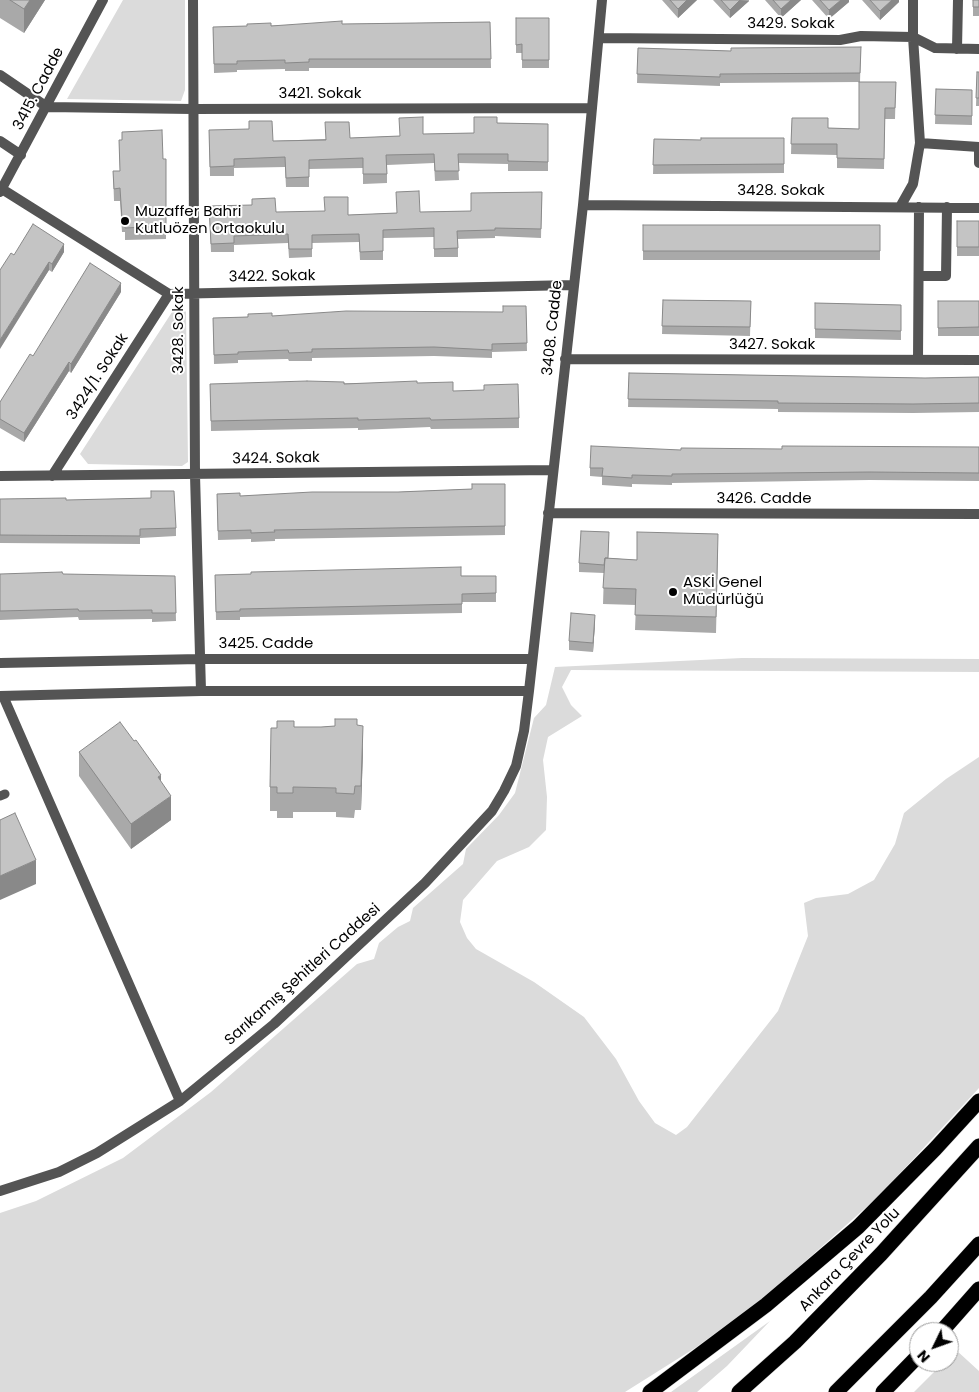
<!DOCTYPE html>
<html>
<head>
<meta charset="utf-8">
<style>
  body { margin:0 }
  #map { position:relative; width:979px; height:1392px; overflow:hidden; background:#fff; font-family:Poppins,sans-serif }
  canvas { display:block }
  .north { position:absolute; left:909px; top:1322px; width:50px; height:50px; box-sizing:border-box; background:#fff; border:1px solid #999; border-radius:50%; rotate:228deg; font-size:14px; font-weight:700; line-height:20px; text-align:center; color:#000 }
  .north::after { content:''; display:block; margin:auto; width:18px; height:22px; background:#000; clip-path:polygon(50% 0,100% 100%,50% 72%,0 100%) }
</style>
</head>
<body>
<div id="map">
<canvas width="979" height="1392"></canvas>
<div class="north">N</div>
</div>
<script>
const ctx = document.querySelector('canvas').getContext('2d');
ctx.lineJoin = 'round';
function fill(path, color) {
  ctx.fillStyle = color;
  ctx.fill(path, 'evenodd');
}
function poly(rows) {
  const path = new Path2D();
  for (const r of rows) {
    path.moveTo(r[0], r[1]);
    for (let i = 2; i < r.length; i += 2) path.lineTo(r[i], r[i + 1]);
  }
  return path;
}
function trace(path, color, width, dash) {
  ctx.strokeStyle = color;
  ctx.lineWidth = width;
  ctx.lineCap = dash ? 'butt' : 'round';
  ctx.setLineDash(dash || []);
  ctx.stroke(path);
}
function drawText(font, color, halo, rows, align = 'center') {
  ctx.font = font + ' Poppins,sans-serif';
  ctx.lineWidth = 4;
  ctx.setLineDash([]);
  ctx.textBaseline = 'middle';
  ctx.strokeStyle = halo;
  ctx.fillStyle = color;
  for (const [text, x, y, turn = 0] of rows) {
    ctx.save();
    ctx.translate(x, y);
    ctx.rotate((+turn || 0) * Math.PI / 180);
    ctx.textAlign = isNaN(turn) ? turn : align;
    if (halo) ctx.strokeText(text, 0, 0);
    ctx.fillText(text, 0, 0);
    ctx.restore();
  }
}
const green = poly([
  [123,0,185,0,185,90,181,101,67,99],
  [182,308,186,312,188,462,182,466,88,464,80,454,174,309],
  [742,658,979,659,979,672,571,670,562,687,571,705,582,716,548,737,543,760,547,797,546,830,529,847,497,861,463,900,460,922,467,938,476,949,534,982,584,1017,616,1059,639,1101,655,1123,676,1135,687,1127,778,1011,808,936,804,903,816,898,848,894,874,880,895,844,904,813,946,779,979,757,979,1088,880,1195,764,1298,695,1348,625,1392,0,1392,0,1213,36,1201,123,1158,211,1092,357,964,374,959,379,943,398,927,410,921,413,908,463,864,466,849,499,815,515,793,534,718,546,705,555,667],
  [770,1321,727,1366,697,1392,671,1392],
  [956,1350,979,1371,979,1392,914,1392,944,1362,949,1362,949,1357]
]);
const service = poly([
  [0,796,5,794]
]);
const minor = poly([
  [193,0,195,475,201,691],
  [599,38,840,40,861,36,913,37,935,48,979,49],
  [957,49,958,0],
  [0,75,47,107,192,109,592,108],
  [0,141,21,155],
  [920,143,979,147,979,163],
  [2,189,169,294,573,285],
  [0,192,103,0],
  [583,205,979,208],
  [900,207,913,184,920,143,913,37,913,0],
  [919,276,946,276,947,207],
  [565,359,979,360],
  [918,360,919,207],
  [0,476,552,470],
  [52,476,169,294],
  [548,513,979,514],
  [0,663,200,659,532,659],
  [0,696,201,691,529,691],
  [3,696,180,1101],
  [0,1191,59,1172,97,1153,180,1101,274,1024,425,883,492,811,504,791,516,766,524,731,529,691,583,205,602,0]
]);
const motorway = poly([
  [941,1332,979,1289],
  [650,1392,766,1305,858,1227,935,1149,979,1101],
  [739,1392,795,1342,881,1254,979,1146],
  [836,1392,931,1297,979,1244],
  [883,1392,919,1355]
]);
const wall = poly([
  [0,0,45,0,24,33,0,18],
  [662,0,697,0,678,18],
  [713,0,749,0,749,1,730,18],
  [765,0,801,0,781,18],
  [812,0,849,0,849,2,829,19],
  [862,0,899,0,899,2,880,20],
  [973,0,979,0,979,16,973,16],
  [516,18,549,18,549,68,522,68,522,53,516,53],
  [490,22,491,68,309,68,309,71,285,71,285,69,237,70,237,72,214,73,213,27,342,24],
  [861,47,860,82,896,82,895,119,885,119,884,169,837,168,837,155,791,154,792,118,828,128,859,129,859,82,720,83,720,86,637,83,638,48,731,51],
  [977,72,979,72,979,106,976,106],
  [936,89,972,90,972,125,935,124],
  [497,123,548,124,548,171,508,171,508,164,458,163,459,180,435,181,434,163,387,165,387,183,363,184,363,168,309,169,309,187,286,187,285,167,234,168,234,176,210,176,209,130,273,141,400,136,423,134,474,133],
  [784,138,784,173,653,174,654,139,701,140],
  [119,140,163,159,166,159,166,239,125,240,125,232,122,232,120,201,114,201,113,171,120,171],
  [542,192,541,238,495,236,495,238,458,239,458,257,434,257,434,237,383,238,383,260,360,260,359,242,312,243,312,257,289,258,288,243,234,245,234,252,211,252,209,206,276,212,348,215,420,212,471,211],
  [957,221,979,221,979,256,957,256],
  [643,225,880,225,880,260,643,260],
  [64,252,52,272,49,270,29,301,14,255],
  [121,292,71,373,69,371,24,442,0,428,0,402,33,356],
  [663,300,751,301,750,336,662,334],
  [938,301,979,301,979,336,938,336],
  [815,303,901,305,901,340,815,338],
  [526,306,527,351,492,352,492,358,434,356,312,358,312,361,289,361,288,359,238,360,238,363,214,364,213,318,272,316,503,312],
  [629,373,925,378,979,377,979,412,913,413,778,412,778,409,628,407],
  [417,383,453,391,519,418,519,428,431,429,430,427,358,430,358,428,211,431,210,384],
  [979,447,979,481,870,480,672,483,672,485,632,484,632,487,602,485,602,477,590,476,590,468,681,450],
  [505,484,505,535,275,539,275,541,251,542,251,539,218,540,217,494,240,496,398,492,472,489],
  [0,499,66,500,176,528,176,536,140,538,140,544,0,543],
  [609,541,608,558,637,560,718,550,716,633,635,630,636,605,603,604,604,573,579,572,579,563],
  [0,574,175,576,176,621,152,622,152,619,79,620,78,617,0,620],
  [215,575,496,576,496,602,462,602,462,613,240,617,240,620,216,620],
  [595,623,593,652,569,650,569,641],
  [357,725,363,750,361,810,355,810,354,818,336,817,336,812,293,812,293,818,277,818,277,811,270,811,270,787,277,728,321,727],
  [134,741,161,782,171,820,131,849,79,776,79,752]
]);
const shadedWall = poly([
  [30,0,45,0,24,33,24,9],
  [687,0,697,0,678,18,678,9],
  [740,0,749,1,730,18,730,10],
  [791,0,801,0,781,18,781,9],
  [841,0,849,0,849,2,829,19,829,10],
  [892,0,899,0,899,2,880,20,880,11],
  [64,244,64,252,52,272,52,264],
  [49,262,49,270,0,349,0,340],
  [121,283,121,292,71,373,71,364],
  [69,362,69,371,24,442,24,433],
  [595,615,595,623,593,652,593,643],
  [363,726,363,750,361,810,361,786],
  [161,775,161,799,158,777],
  [171,796,171,820,131,849,131,824],
  [36,860,36,884,0,900,0,876]
]);
const building = poly([
  [10,0,30,0,24,9,10,0],
  [670,0,687,0,678,9,670,0],
  [721,0,740,0,730,10,721,0],
  [773,0,791,0,781,9,773,0],
  [820,0,841,0,829,10,820,0],
  [870,0,892,0,880,11,870,0],
  [973,0,979,0,979,7,973,7,973,0],
  [516,18,549,18,549,60,522,60,522,44,516,45,516,18],
  [342,21,342,24,490,22,491,59,309,59,309,62,285,63,285,60,237,61,237,64,214,64,213,27,247,26,247,24,271,23,271,26,342,21],
  [861,47,860,73,720,74,720,77,637,74,638,48,731,51,731,48,861,47],
  [977,72,979,72,979,98,976,98,977,72],
  [859,82,896,82,895,108,885,108,884,159,837,158,837,144,791,144,792,118,828,118,828,128,859,129,859,82],
  [936,89,972,90,972,116,935,115,936,89],
  [423,117,423,134,474,133,474,117,497,117,497,123,548,124,548,162,508,161,508,154,458,154,459,171,435,171,434,154,386,155,387,174,363,174,363,158,309,160,309,177,286,178,285,157,234,159,234,166,210,167,209,130,249,129,249,121,272,121,273,141,326,140,325,122,349,122,350,138,400,136,399,118,423,117],
  [162,130,163,159,166,159,166,226,125,228,125,219,122,219,120,188,114,189,113,171,120,171,119,140,122,140,122,132,162,130],
  [701,138,784,138,784,164,653,165,654,139,701,140,701,138],
  [419,191,420,212,471,211,471,193,542,192,541,229,495,228,495,230,457,231,458,248,434,249,434,228,383,230,383,251,360,252,359,234,312,235,312,249,289,249,288,234,234,236,234,243,211,244,209,206,252,205,252,199,275,198,276,212,325,211,324,197,348,197,348,215,397,213,396,192,419,191],
  [957,221,979,221,979,247,957,247,957,221],
  [33,224,64,244,52,264,49,262,0,340,0,270,11,253,14,255,33,224],
  [643,225,880,225,880,251,643,251,643,225],
  [90,263,121,283,71,364,69,362,24,433,0,419,0,402,30,354,33,356,90,263],
  [663,300,751,301,750,327,662,326,663,300],
  [938,301,979,301,979,327,938,328,938,301],
  [815,303,901,305,901,331,815,329,815,303],
  [503,306,526,306,527,343,492,344,492,350,434,347,312,349,312,352,289,353,288,350,238,352,238,354,214,355,213,318,248,317,248,314,272,313,272,316,346,311,503,312,503,306],
  [629,373,925,378,979,377,979,403,913,404,778,403,778,401,628,399,629,373],
  [307,381,344,382,344,384,417,381,417,383,453,382,453,391,484,390,484,385,518,384,519,418,431,420,430,418,358,420,358,418,211,421,210,384,307,381],
  [591,446,681,450,681,448,782,449,782,446,979,447,979,473,870,472,672,474,672,476,632,475,632,478,602,476,603,468,590,468,591,446],
  [472,484,505,484,505,526,274,530,275,532,251,533,251,530,218,531,217,494,240,493,240,496,312,492,398,492,472,489,472,484],
  [151,491,174,491,176,528,140,529,140,536,0,535,0,499,66,498,66,500,151,498,151,491],
  [581,531,609,532,608,558,605,558,604,565,579,563,581,531],
  [637,532,718,534,716,617,635,615,636,589,603,588,605,558,637,560,637,532],
  [461,567,461,576,496,576,496,593,462,594,462,604,240,609,240,611,216,612,215,575,251,574,251,572,461,567],
  [62,572,63,574,175,576,176,613,152,613,152,610,79,611,78,609,0,611,0,574,62,572],
  [571,613,595,615,593,643,569,641,571,613],
  [335,719,357,719,357,725,363,726,361,786,355,786,354,794,336,793,336,788,293,787,293,793,277,793,277,787,270,787,271,728,277,728,277,721,294,721,294,727,321,727,335,726,335,719],
  [120,722,134,741,136,740,161,775,158,777,171,796,131,824,79,752,120,722],
  [15,813,36,860,0,876,0,820,15,813]
]);
const markers = [
  [125,221,5,"#000"],
  [673,592,5,"#000"]
];
const streetNames = [
  ["3429. Sokak",791,24],
  ["3415. Cadde",39,89,-62],
  ["3421. Sokak",320,94],
  ["3428. Sokak",781,191],
  ["3422. Sokak",272,277,-1],
  ["3408. Cadde",553,328,-84],
  ["3428. Sokak",179,330,-90],
  ["3427. Sokak",772,345],
  ["3424/1. Sokak",98,377,-57],
  ["3424. Sokak",276,459,-1],
  ["3426. Cadde",764,499],
  ["3425. Cadde",266,644],
  ["Sarıkamış Şehitleri Caddesi",303,975,-42],
  ["Ankara Çevre Yolu",850,1260,-46]
];
const poiNames = [
  ["Muzaffer Bahri",135,212],
  ["Kutluözen Ortaokulu",135,229],
  ["ASKİ Genel",683,583],
  ["Müdürlüğü",683,600]
];
fill(green, '#dbdbdb');
trace(motorway, '#dbdbdb', 16);
trace(service, '#545454', 9);
trace(minor, '#545454', 10);
trace(motorway, '#000', 15);
fill(wall, '#a9a9a9');
fill(shadedWall, '#898989');
fill(building, '#c4c4c4');
trace(building, '#898989', 1);
for (const [x, y, r, color] of markers) {
  const dot = new Path2D();
  dot.arc(x, y, r, 0, 2 * Math.PI);
  ctx.fillStyle = color;
  ctx.fill(dot);
  trace(dot, '#fff', 2);
}
drawText('15px', '#000', '#fff', streetNames);
drawText('15px', '#000', '#fff', poiNames, 'left');
</script>
</body>
</html>
